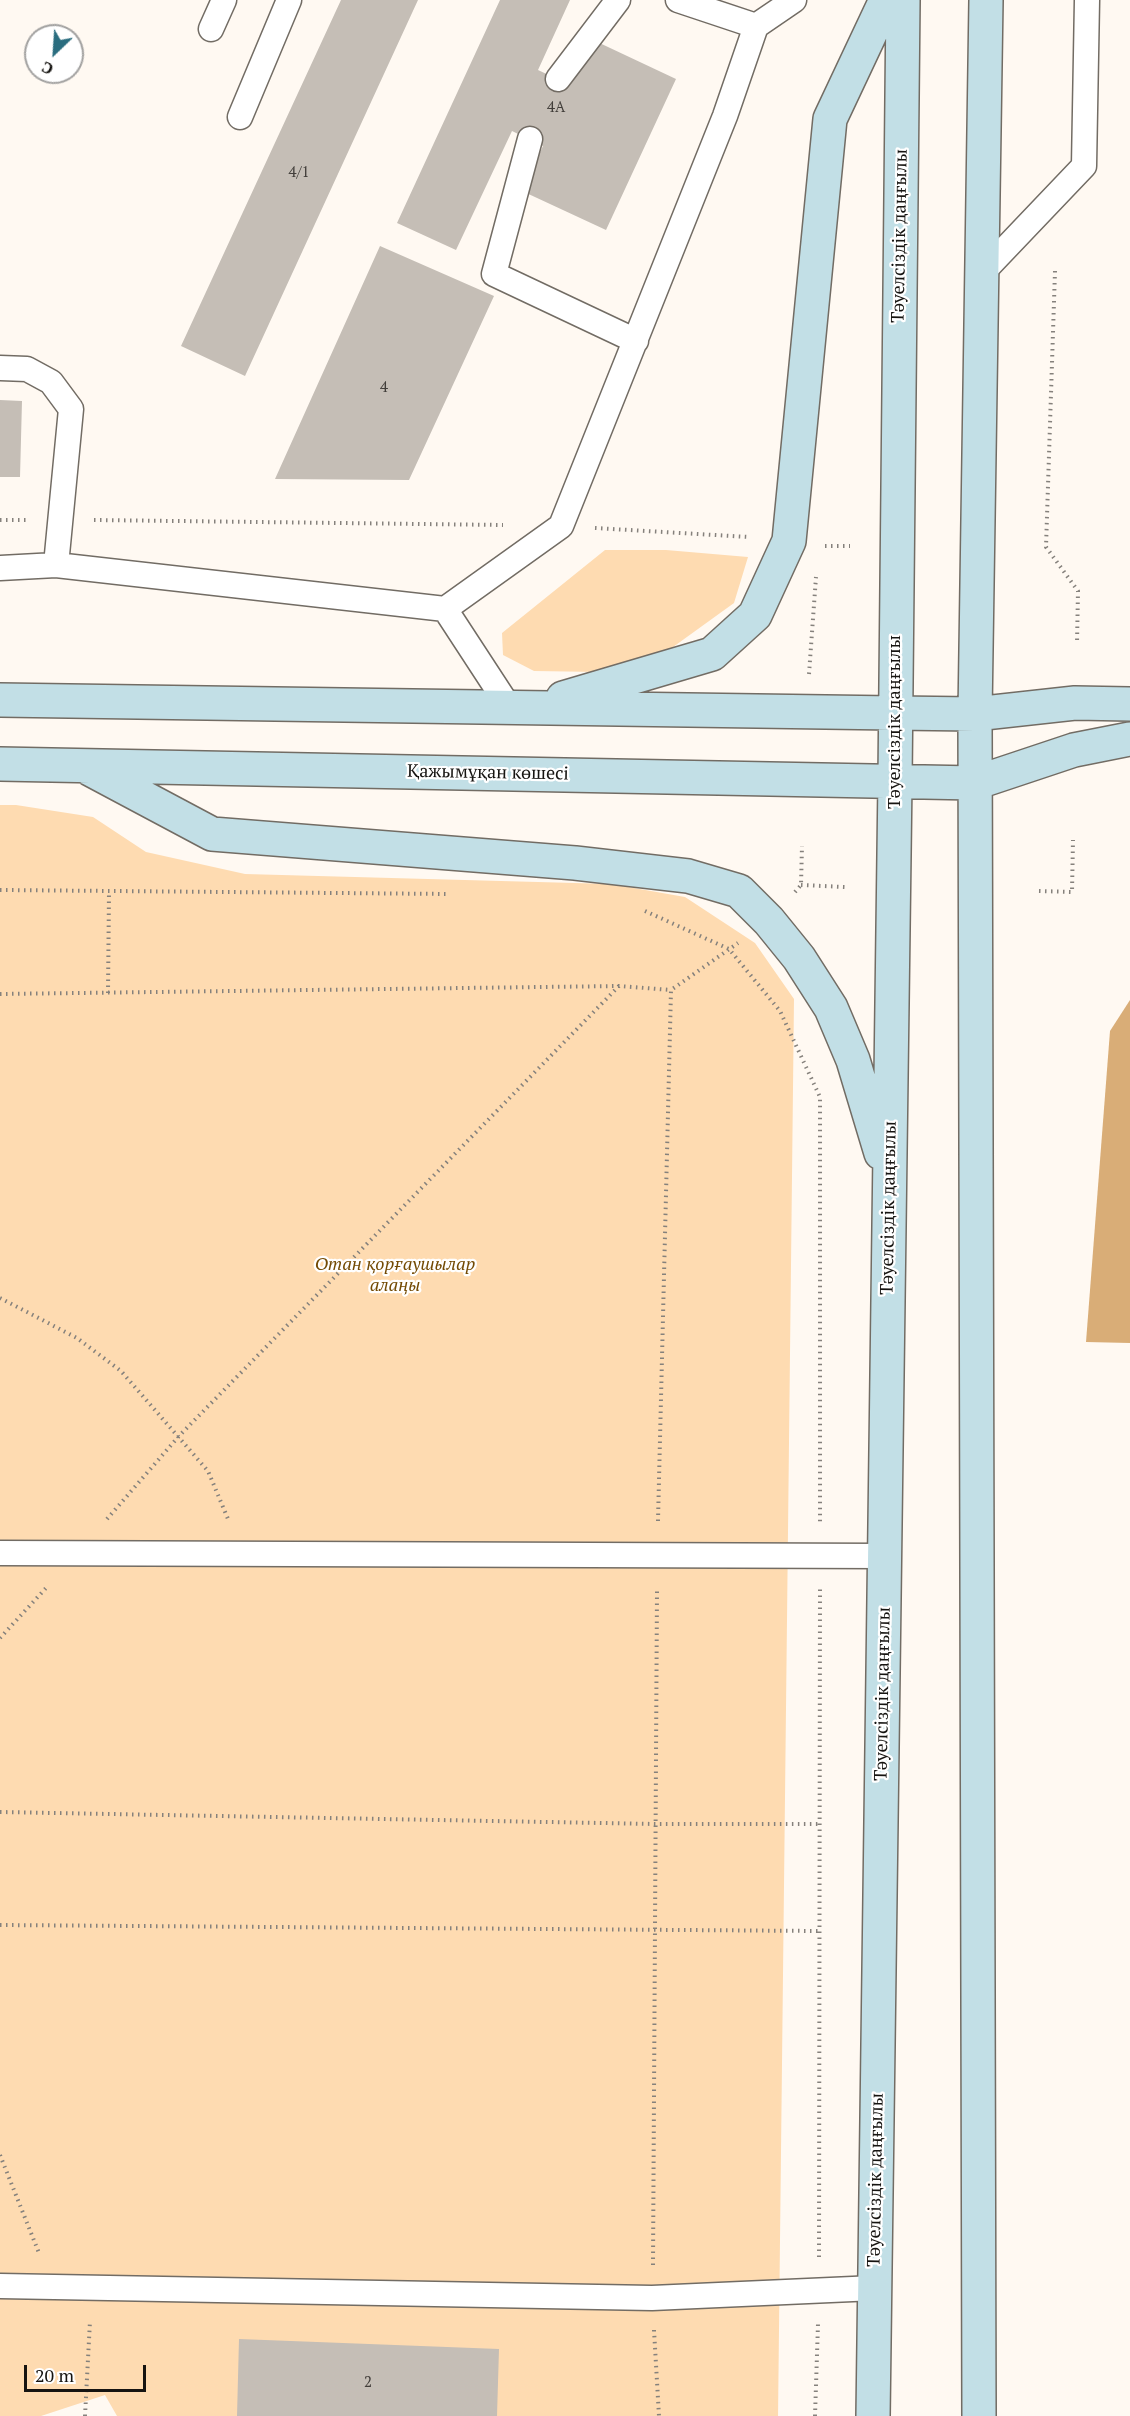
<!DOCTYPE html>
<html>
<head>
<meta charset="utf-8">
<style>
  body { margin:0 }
  #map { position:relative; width:1130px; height:2416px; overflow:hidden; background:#fff9f2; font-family:"PT Serif",serif }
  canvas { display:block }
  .north { position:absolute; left:24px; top:24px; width:60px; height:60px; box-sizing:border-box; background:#fff; border:2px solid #a2a1a0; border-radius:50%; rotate:205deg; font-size:16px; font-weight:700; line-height:24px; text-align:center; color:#161411 }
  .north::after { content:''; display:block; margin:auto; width:21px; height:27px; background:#2a6d7f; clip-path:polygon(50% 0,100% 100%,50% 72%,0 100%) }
  .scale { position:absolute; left:24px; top:2365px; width:122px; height:27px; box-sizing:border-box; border:3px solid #161411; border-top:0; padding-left:8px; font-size:18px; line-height:21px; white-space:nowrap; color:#161411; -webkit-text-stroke:4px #fff; paint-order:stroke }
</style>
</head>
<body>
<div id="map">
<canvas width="1130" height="2416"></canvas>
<div class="north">С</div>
<div class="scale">20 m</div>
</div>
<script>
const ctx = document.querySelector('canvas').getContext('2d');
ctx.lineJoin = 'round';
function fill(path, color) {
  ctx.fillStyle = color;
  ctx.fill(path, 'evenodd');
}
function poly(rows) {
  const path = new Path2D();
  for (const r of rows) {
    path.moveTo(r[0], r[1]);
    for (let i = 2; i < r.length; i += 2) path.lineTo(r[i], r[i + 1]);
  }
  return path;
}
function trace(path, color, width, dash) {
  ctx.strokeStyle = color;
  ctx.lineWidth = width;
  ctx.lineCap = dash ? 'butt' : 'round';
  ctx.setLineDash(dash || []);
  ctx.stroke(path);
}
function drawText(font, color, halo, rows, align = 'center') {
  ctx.font = font + ' "PT Serif",serif';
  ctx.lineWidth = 4.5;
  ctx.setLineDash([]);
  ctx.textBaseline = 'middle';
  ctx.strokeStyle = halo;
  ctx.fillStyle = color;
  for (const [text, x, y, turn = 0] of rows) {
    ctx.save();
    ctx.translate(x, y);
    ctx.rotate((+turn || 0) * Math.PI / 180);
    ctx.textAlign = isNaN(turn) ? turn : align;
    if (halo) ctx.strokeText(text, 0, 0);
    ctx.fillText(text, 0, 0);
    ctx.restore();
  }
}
const green = poly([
  [605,550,666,550,748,557,734,603,662,655,599,672,534,671,503,655,502,633],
  [0,805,16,805,93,817,146,852,245,874,611,884,685,897,755,943,794,999,778,2416,117,2416,105,2395,41,2416,0,2416]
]);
const forest = poly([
  [1130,1000,1130,1343,1086,1342,1110,1031]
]);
const building = poly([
  [341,0,418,0,245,376,181,346],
  [500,0,570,0,538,70,570,85,591,39,676,79,606,230,522,191,543,146,512,131,456,250,397,223],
  [380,246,494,296,409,480,275,479],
  [0,400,22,401,20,477,0,477],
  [239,2339,499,2349,497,2416,237,2416]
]);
const path = poly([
  [1055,271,1046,547,1078,591,1077,643],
  [0,520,26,520],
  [94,520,503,525],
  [595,528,749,537],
  [825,546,850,546],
  [809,674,816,577],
  [801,885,845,887],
  [0,890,449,894],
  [1039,891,1072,892,1073,840],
  [795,892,801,885,802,846],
  [645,911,729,949,780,1011,820,1097,820,1522],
  [108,993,109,891],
  [0,994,619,986,671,990],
  [0,1298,77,1338,121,1371,208,1471,228,1519],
  [107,1519,179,1436,619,986],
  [658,1521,671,990,738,943],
  [0,1638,46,1588],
  [0,1812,656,1824,820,1824],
  [0,1925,819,1931],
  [0,2155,39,2253],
  [819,2257,820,1589],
  [653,2265,657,1589],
  [654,2330,659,2416],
  [85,2416,90,2321],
  [815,2416,818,2324]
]);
const lane = poly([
  [678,0,756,26],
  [211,29,224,0],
  [558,79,618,0],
  [240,117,289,0],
  [530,139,494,274,636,341],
  [982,273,1084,166,1087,0],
  [0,368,27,369,51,382,71,409,56,565],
  [0,568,56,565,445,609,561,526,725,116,756,26,794,0],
  [445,609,509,707],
  [0,1553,885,1556],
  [0,2286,652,2298,875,2288]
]);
const secondary = poly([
  [563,698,712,654,755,615,789,541,830,119,886,0],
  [0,700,894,713,975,714,1075,703,1130,704],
  [0,764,975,783,1074,750,1130,739],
  [90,769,212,834,575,863,688,876,739,891,769,921,799,958,831,1008,853,1060,881,1153],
  [873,2416,895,780,903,0],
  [979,2416,975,714,986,0]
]);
const numberNames = [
  ["4А",556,108],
  ["4/1",299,173],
  ["4",384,388],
  ["2",368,2383]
];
const streetNames = [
  ["Тәуелсіздік даңғылы",900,236,-89],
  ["Тәуелсіздік даңғылы",895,722,-90],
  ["Қажымұқан көшесі",488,773,1],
  ["Тәуелсіздік даңғылы",889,1208,-89],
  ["Тәуелсіздік даңғылы",883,1694,-89],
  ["Тәуелсіздік даңғылы",876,2180,-89]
];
const parkNames = [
  ["Отан қорғаушылар",395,1265],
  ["алаңы",395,1286]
];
fill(green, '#fedbb1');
fill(forest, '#d9ad77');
fill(building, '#c5beb6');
trace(lane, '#726c64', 27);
trace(secondary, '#726c64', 36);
trace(path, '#85817c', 4, [1.5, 4.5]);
trace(lane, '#fff', 24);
trace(secondary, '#c2dfe6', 33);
drawText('15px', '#423e3a', null, numberNames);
drawText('18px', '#161411', '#fff', streetNames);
drawText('italic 18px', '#734a03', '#fff', parkNames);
</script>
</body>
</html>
